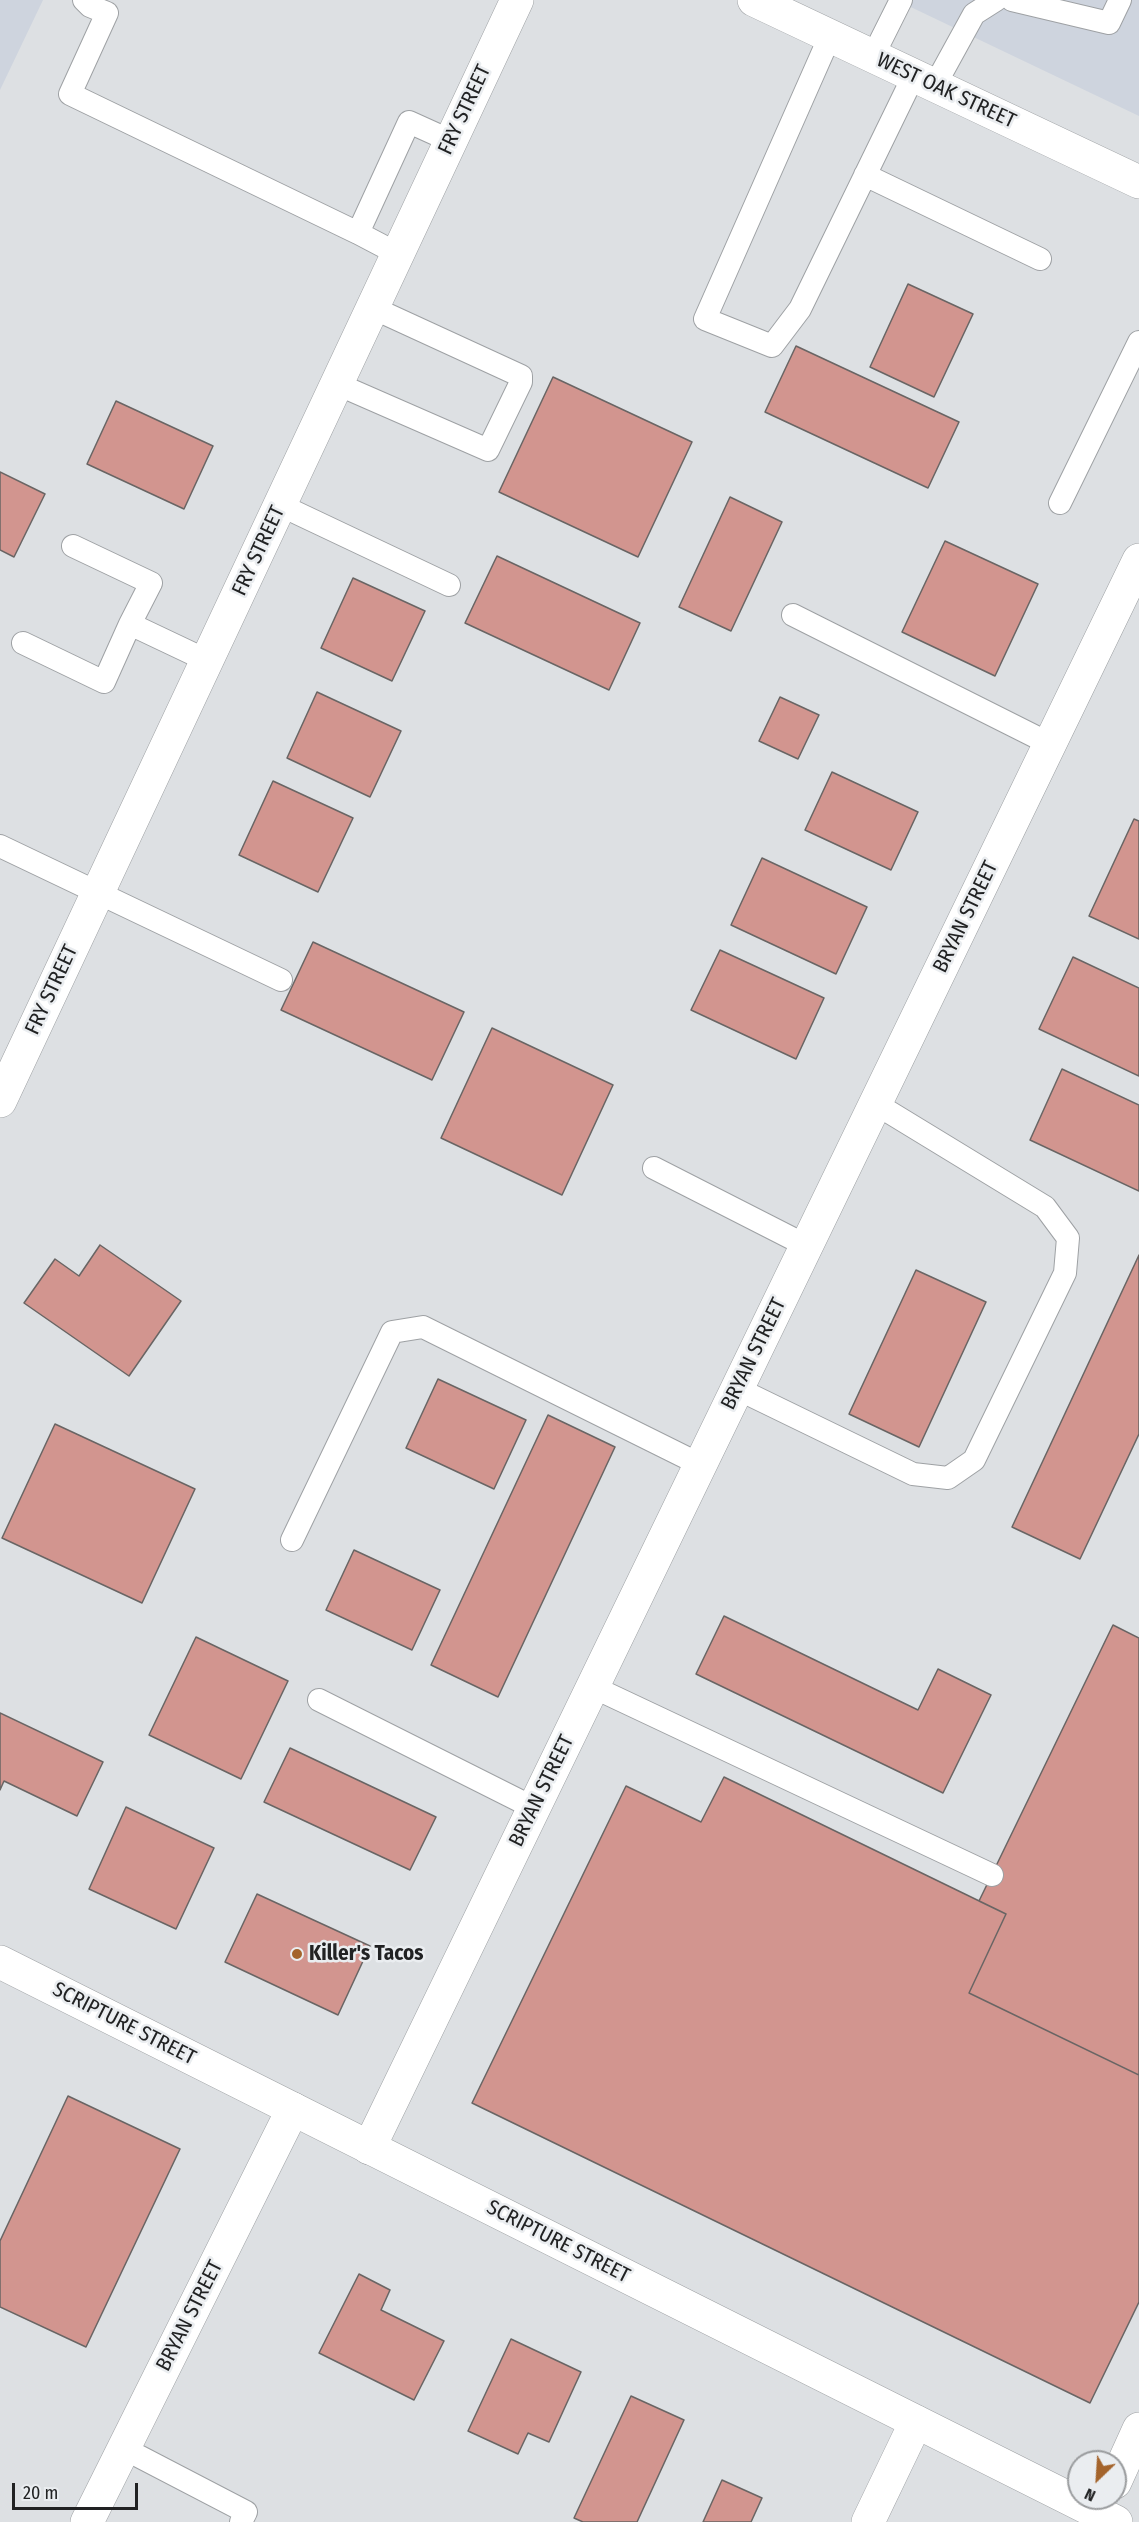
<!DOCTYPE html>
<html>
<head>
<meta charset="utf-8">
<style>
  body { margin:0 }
  #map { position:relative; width:1139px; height:2522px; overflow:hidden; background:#dde0e3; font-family:"Fira Sans Condensed",sans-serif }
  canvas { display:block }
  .north { position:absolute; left:1067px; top:2450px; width:60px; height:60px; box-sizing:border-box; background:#eaedf0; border:2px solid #9a9c9e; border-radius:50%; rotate:205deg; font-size:16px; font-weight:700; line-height:24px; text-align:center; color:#212223 }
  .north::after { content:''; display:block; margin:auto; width:21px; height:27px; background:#a4642c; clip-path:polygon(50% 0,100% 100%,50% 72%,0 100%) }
  .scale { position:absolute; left:12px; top:2483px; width:126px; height:27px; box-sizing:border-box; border:3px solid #212223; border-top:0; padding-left:8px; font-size:18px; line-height:21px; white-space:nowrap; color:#212223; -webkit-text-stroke:4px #eaedf0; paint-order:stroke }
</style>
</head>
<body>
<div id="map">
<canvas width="1139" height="2522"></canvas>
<div class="north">N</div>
<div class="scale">20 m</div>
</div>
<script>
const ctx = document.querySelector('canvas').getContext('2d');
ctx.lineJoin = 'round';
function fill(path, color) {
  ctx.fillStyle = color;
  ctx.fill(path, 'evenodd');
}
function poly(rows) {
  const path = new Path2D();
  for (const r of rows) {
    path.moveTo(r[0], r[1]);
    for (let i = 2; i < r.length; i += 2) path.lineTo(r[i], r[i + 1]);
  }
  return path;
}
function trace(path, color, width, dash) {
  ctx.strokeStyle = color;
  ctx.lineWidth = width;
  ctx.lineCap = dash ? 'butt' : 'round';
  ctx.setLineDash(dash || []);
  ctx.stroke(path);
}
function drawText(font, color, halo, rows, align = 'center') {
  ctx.font = font + ' "Fira Sans Condensed",sans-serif';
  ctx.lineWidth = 5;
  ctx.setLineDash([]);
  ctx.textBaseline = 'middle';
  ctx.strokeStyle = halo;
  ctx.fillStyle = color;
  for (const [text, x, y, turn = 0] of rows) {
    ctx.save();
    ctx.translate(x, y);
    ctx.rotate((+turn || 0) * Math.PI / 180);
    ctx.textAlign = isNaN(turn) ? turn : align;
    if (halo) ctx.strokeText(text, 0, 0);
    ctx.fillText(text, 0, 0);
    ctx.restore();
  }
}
const built = poly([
  [0,0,43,0,0,90],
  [896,0,1139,0,1139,116]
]);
const building = poly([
  [908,284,973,314,934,397,870,367,908,284],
  [796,346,959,422,928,488,765,412,796,346],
  [553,377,692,442,638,557,499,492,553,377],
  [116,401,213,446,184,509,87,464,116,401],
  [0,472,45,494,14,557,0,550,0,472],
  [730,497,782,522,731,631,679,607,730,497],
  [945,541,1038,584,995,676,902,632,945,541],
  [497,556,640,623,609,690,465,623,497,556],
  [353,578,425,611,392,681,321,648,353,578],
  [317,692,401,731,370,797,287,758,317,692],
  [780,697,819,715,798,759,759,741,780,697],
  [832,772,918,812,891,870,805,830,832,772],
  [273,781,353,818,318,892,239,855,273,781],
  [1134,819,1139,821,1139,939,1089,916,1134,819],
  [762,858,867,907,836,974,731,925,762,858],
  [313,942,464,1012,432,1080,281,1010,313,942],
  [720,950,824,998,796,1059,691,1010,720,950],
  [1073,957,1139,988,1139,1076,1039,1029,1073,957],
  [492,1028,613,1085,562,1195,441,1138,492,1028],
  [1062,1069,1139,1105,1139,1191,1030,1140,1062,1069],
  [100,1245,181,1301,129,1376,24,1303,55,1259,79,1276,100,1245],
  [1139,1255,1139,1434,1080,1559,1012,1527,1139,1255],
  [916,1270,986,1302,919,1447,849,1414,916,1270],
  [438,1379,526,1420,494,1489,406,1448,438,1379],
  [548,1415,615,1447,498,1697,431,1665,548,1415],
  [55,1424,195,1489,142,1603,2,1538,55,1424],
  [354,1550,440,1590,412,1650,326,1610,354,1550],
  [724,1616,918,1710,938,1669,991,1695,943,1793,696,1674,724,1616],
  [1113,1625,1139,1638,1139,2075,969,1993,1006,1914,979,1901,1113,1625],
  [196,1637,288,1681,241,1779,149,1735,196,1637],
  [0,1713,103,1762,77,1816,4,1781,0,1790,0,1713],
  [290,1748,436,1817,410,1870,264,1802,290,1748],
  [724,1777,1006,1914,969,1993,1139,2075,1139,2302,1090,2403,472,2103,626,1786,701,1822,724,1777],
  [126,1807,214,1848,176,1929,89,1889,126,1807],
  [257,1894,370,1946,338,2015,225,1962,257,1894],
  [68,2096,180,2149,86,2347,0,2307,0,2241,68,2096],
  [359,2274,390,2290,381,2310,444,2341,414,2400,319,2353,359,2274],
  [511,2339,581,2372,549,2442,528,2433,518,2454,468,2431,511,2339],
  [631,2396,684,2420,637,2522,583,2522,574,2518,631,2396],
  [722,2480,762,2498,751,2522,703,2522,722,2480]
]);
const lane = poly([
  [84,0,90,6,107,13,70,94,358,233,409,122,451,141],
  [1012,0,1109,23,1120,0],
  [830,36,705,319,772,346,800,309,914,75],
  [873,56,901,0],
  [935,85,974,14,996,0],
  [865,175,1040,259],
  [358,233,398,254],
  [337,384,488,450,521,382,521,376,373,308],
  [1060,503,1139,342],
  [280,505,449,585],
  [73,546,151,583,130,624],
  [793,615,1050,744],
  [23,643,104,682,130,624,208,661],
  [0,846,281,980],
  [654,1168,807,1246],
  [738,1389,913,1474,948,1478,974,1460,1065,1273,1068,1238,1045,1207,876,1104],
  [292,1540,392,1332,423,1327,701,1465],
  [593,1687,992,1875],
  [319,1700,534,1808],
  [123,2448,246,2512,241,2522]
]);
const street = poly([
  [0,1101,517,0],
  [369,2148,1139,560],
  [1115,2482,1139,2429],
  [87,2522,293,2109],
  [868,2522,916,2422]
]);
const secondary = poly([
  [754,0,1139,182],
  [0,1962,1116,2522]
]);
const markers = [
  [297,1954,6,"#a4642c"]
];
const streetNames = [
  ["WEST OAK STREET",946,91,25],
  ["FRY STREET",465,110,-65],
  ["FRY STREET",259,551,-65],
  ["BRYAN STREET",966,917,-64],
  ["FRY STREET",52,990,-65],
  ["BRYAN STREET",754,1354,-64],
  ["BRYAN STREET",542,1791,-64],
  ["SCRIPTURE STREET",124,2024,27],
  ["SCRIPTURE STREET",558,2242,27],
  ["BRYAN STREET",190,2316,-63]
];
const poiNames = [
  ["Killer's Tacos",309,1954]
];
fill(built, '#ced4de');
fill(building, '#d2958f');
trace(building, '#696564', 1.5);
trace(lane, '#9ea1a4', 24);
trace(street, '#9ea1a4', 34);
trace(secondary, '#9ea1a4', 34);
trace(lane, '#fff', 22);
trace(street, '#fff', 33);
trace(secondary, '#fff', 33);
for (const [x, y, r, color] of markers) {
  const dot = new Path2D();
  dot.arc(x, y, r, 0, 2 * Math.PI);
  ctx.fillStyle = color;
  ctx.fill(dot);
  trace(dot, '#eaedf0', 2);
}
drawText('21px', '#212223', '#eaedf0', streetNames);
drawText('bold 21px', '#212223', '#eaedf0', poiNames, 'left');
</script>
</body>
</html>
